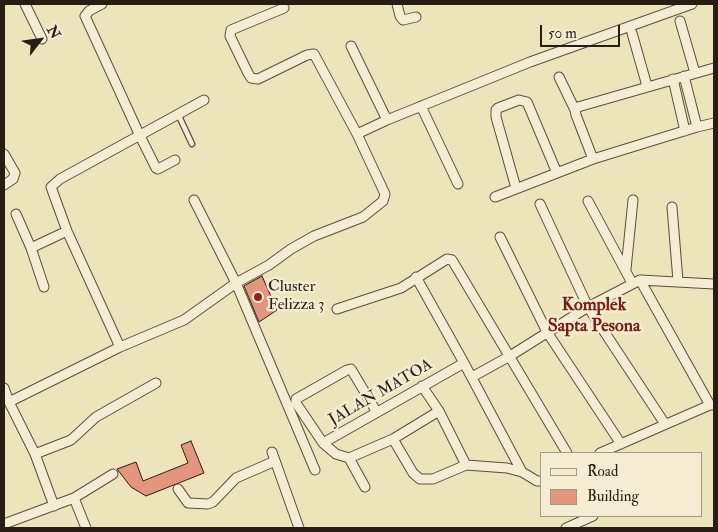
<!DOCTYPE html>
<html>
<head>
<meta charset="utf-8">
<style>
  body { margin:0 }
  #map { position:relative; width:718px; height:532px; overflow:hidden; background:#eee4bb; font-family:"IM FELL Double Pica",serif }
  canvas { display:block }
  .frame { position:absolute; inset:0; border:5px solid #271d12; pointer-events:none }
  .legend { position:absolute; left:540px; top:452px; width:162px; height:65px; box-sizing:border-box; background:#f4edd3; border:1px solid #a29a86; margin:0; padding:6px 9px; list-style:none; font-size:15px; color:#271d12 }
  .legend li { display:flex; align-items:center; gap:10px; height:25px }
  .legend b { width:25px; border:1px solid #a29a86 }
  .north { position:absolute; left:15px; top:15px; width:50px; height:50px; -webkit-text-stroke:4px #f4edd3; paint-order:stroke; rotate:60deg; font-size:14px; font-weight:700; line-height:20px; text-align:center; color:#271d12 }
  .north::after { content:''; display:block; margin:auto; width:18px; height:22px; background:#271d12; clip-path:polygon(50% 0,100% 100%,50% 72%,0 100%) }
  .scale { position:absolute; left:540px; top:25px; width:80px; height:22px; box-sizing:border-box; border:2px solid #271d12; border-top:0; padding-left:6px; font-size:15px; line-height:18px; white-space:nowrap; color:#271d12; -webkit-text-stroke:4px #f4edd3; paint-order:stroke }
</style>
</head>
<body>
<div id="map">
<canvas width="718" height="532"></canvas>
<div class="frame"></div>
<ul class="legend">
<li><b style="height:6px;background:#f4edd3"></b>Road</li>
<li><b style="height:14px;background:#e3967d"></b>Building</li>
</ul>
<div class="north">N</div>
<div class="scale">50 m</div>
</div>
<script>
const ctx = document.querySelector('canvas').getContext('2d');
ctx.lineJoin = 'round';
function fill(path, color) {
  ctx.fillStyle = color;
  ctx.fill(path, 'evenodd');
}
function poly(rows) {
  const path = new Path2D();
  for (const r of rows) {
    path.moveTo(r[0], r[1]);
    for (let i = 2; i < r.length; i += 2) path.lineTo(r[i], r[i + 1]);
  }
  return path;
}
function trace(path, color, width, dash) {
  ctx.strokeStyle = color;
  ctx.lineWidth = width;
  ctx.lineCap = dash ? 'butt' : 'round';
  ctx.setLineDash(dash || []);
  ctx.stroke(path);
}
function drawText(font, color, halo, rows, align = 'center') {
  ctx.font = font + ' "IM FELL Double Pica",serif';
  ctx.lineWidth = 4.5;
  ctx.setLineDash([]);
  ctx.textBaseline = 'middle';
  ctx.strokeStyle = halo;
  ctx.fillStyle = color;
  for (const [text, x, y, turn = 0] of rows) {
    ctx.save();
    ctx.translate(x, y);
    ctx.rotate((+turn || 0) * Math.PI / 180);
    ctx.textAlign = isNaN(turn) ? turn : align;
    if (halo) ctx.strokeText(text, 0, 0);
    ctx.fillText(text, 0, 0);
    ctx.restore();
  }
}
const building = poly([
  [262,276,277,310,259,322,244,286,262,276],
  [191,441,204,473,146,496,131,487,117,469,136,462,143,481,188,463,181,445,191,441]
]);
const service = poly([
  [178,114,192,144]
]);
const minor = poly([
  [25,4,42,39],
  [102,4,89,11,85,16,140,136,156,168,158,169,175,160],
  [397,4,400,16,403,20,416,17],
  [284,8,231,30,230,36,248,73,251,78,258,79,307,55,314,54,357,134],
  [680,21,695,73],
  [632,33,647,86],
  [351,46,387,120],
  [559,77,575,110],
  [673,79,685,131],
  [421,106,458,184],
  [697,127,714,123],
  [4,154,15,173,13,179,4,185],
  [593,159,576,115,575,110,578,107,714,68],
  [516,188,496,117,496,110,498,108,519,100,527,102,557,173],
  [495,197,593,159,697,127,684,76],
  [194,200,236,283,315,470],
  [588,201,632,283],
  [540,204,588,307,665,424],
  [672,207,678,281],
  [16,214,31,248,44,287],
  [500,237,547,332,621,444],
  [31,248,67,231],
  [626,269,633,200],
  [416,277,464,363,522,472],
  [640,280,710,405],
  [337,309,401,288,447,259,452,260,567,453],
  [120,347,67,231,51,187,60,179,204,100],
  [472,377,510,356,588,307,640,280,714,284],
  [422,386,439,411,466,465],
  [4,388,9,402,35,454,54,506],
  [9,402,120,347,184,320,236,283,269,265,291,249,314,236,363,217,383,201,385,194,357,134,387,120,530,62,692,4],
  [376,411,351,369,347,370,296,399,296,403,323,443,336,454,349,458,393,439,439,411],
  [393,439,413,473,420,479,433,479,466,465,507,468,522,472,537,481,542,481],
  [323,443,464,363],
  [272,452,299,528],
  [600,453,710,405,714,405],
  [35,454,71,440,96,417,156,383],
  [349,458,365,487],
  [178,489,188,503,208,504,213,502,236,478,275,461],
  [74,498,86,528],
  [4,524,74,498,113,474],
  [566,528,593,516]
]);
const markers = [
  [258,297,5,"#8f2418"]
];
const poiNames = [
  ["Cluster",268,288],
  ["Felizza 3",268,306]
];
const streetNames = [
  ["JALAN MATOA",381,393,-30]
];
const neighbourhoodNames = [
  ["Komplek",594,306],
  ["Sapta Pesona",594,327]
];
fill(building, '#e3967d');
trace(building, '#271d12', 1);
trace(service, '#594f3c', 7);
trace(minor, '#594f3c', 11);
trace(service, '#f4edd3', 4.5);
trace(minor, '#f4edd3', 9);
for (const [x, y, r, color] of markers) {
  const dot = new Path2D();
  dot.arc(x, y, r, 0, 2 * Math.PI);
  ctx.fillStyle = color;
  ctx.fill(dot);
  trace(dot, '#f4edd3', 2);
}
drawText('16px', '#271d12', '#f4edd3', poiNames, 'left');
drawText('16px', '#271d12', '#f4edd3', streetNames);
drawText('bold 18px', '#7a1f14', '#f4edd3', neighbourhoodNames);
</script>
</body>
</html>
